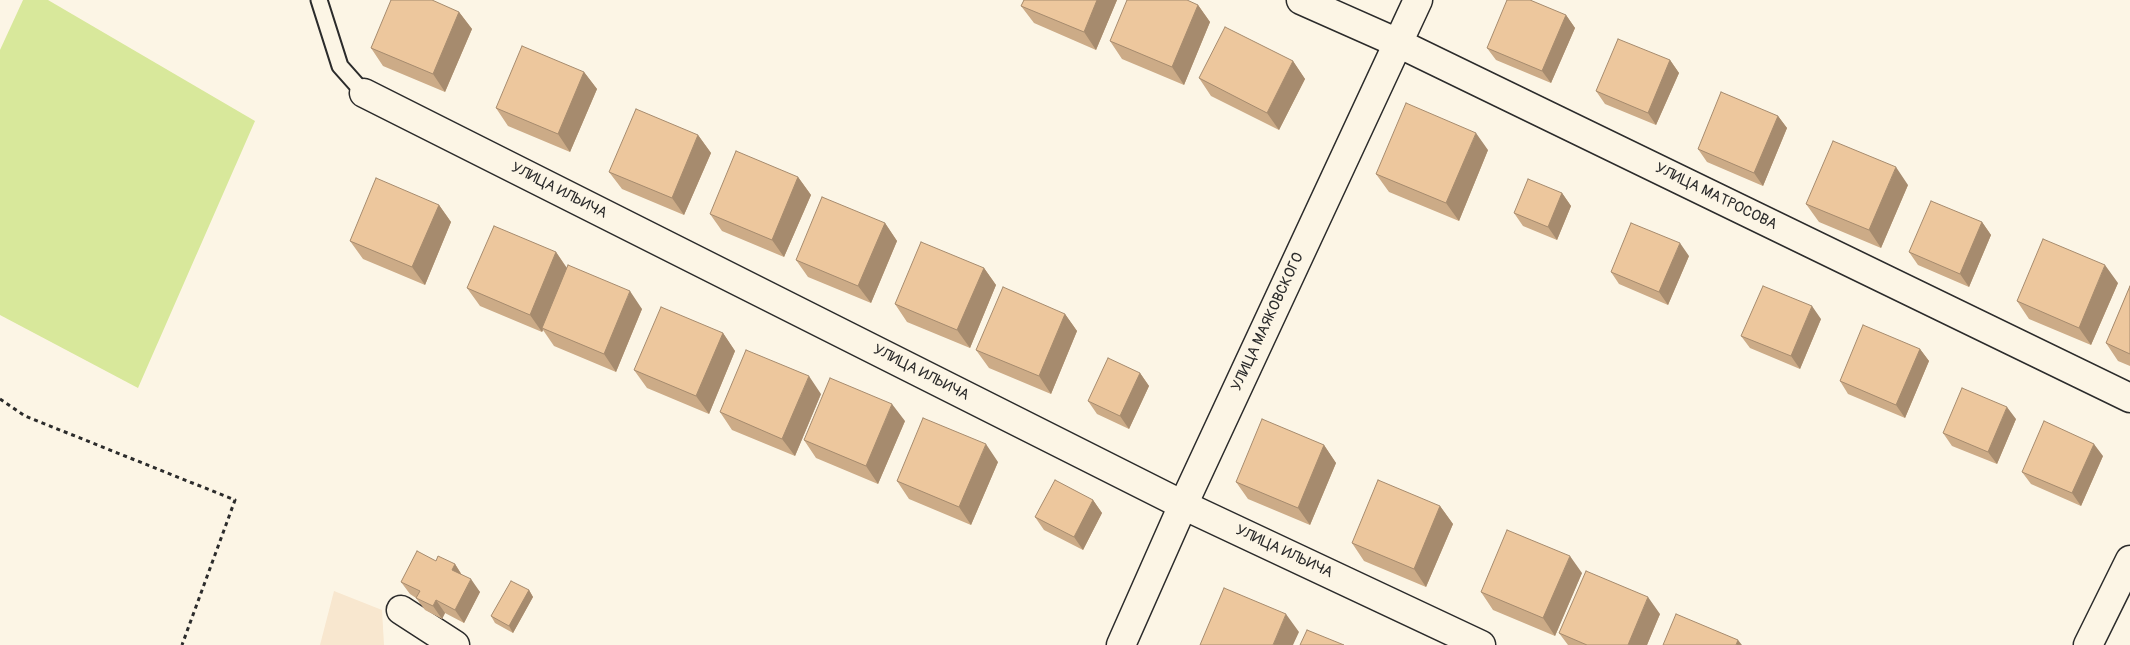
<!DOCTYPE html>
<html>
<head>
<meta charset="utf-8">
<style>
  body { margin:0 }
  canvas { display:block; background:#fcf5e5 }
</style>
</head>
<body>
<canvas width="2130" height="645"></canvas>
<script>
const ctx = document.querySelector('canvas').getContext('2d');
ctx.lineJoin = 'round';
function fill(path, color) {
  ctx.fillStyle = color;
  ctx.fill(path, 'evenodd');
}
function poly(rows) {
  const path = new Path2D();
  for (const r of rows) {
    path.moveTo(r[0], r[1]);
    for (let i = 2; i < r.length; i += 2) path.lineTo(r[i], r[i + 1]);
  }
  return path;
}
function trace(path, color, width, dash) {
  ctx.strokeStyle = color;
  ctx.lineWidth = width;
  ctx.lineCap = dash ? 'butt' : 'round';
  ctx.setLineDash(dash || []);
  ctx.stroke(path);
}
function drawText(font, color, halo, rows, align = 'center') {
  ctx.font = font + ' Pangolin,sans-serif';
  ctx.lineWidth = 4;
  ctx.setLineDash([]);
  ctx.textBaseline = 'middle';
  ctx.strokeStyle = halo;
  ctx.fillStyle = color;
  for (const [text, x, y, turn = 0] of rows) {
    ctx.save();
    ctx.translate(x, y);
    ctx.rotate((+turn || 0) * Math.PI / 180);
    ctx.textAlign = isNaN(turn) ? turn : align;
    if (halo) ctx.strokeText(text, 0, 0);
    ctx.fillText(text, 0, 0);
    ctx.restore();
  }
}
const built = poly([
  [334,591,382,610,384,645,320,645]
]);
const green = poly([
  [23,0,48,0,255,121,138,388,0,315,0,50]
]);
const path = poly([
  [0,399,25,416,235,500,182,645]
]);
const lane = poly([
  [319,0,340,66,364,93]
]);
const street = poly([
  [1301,0,1398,43,2130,398],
  [364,93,1183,505,1481,645],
  [401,610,455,645],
  [2088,645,2130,560]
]);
const primary = poly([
  [1121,645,1183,505,1418,0]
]);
const wall = poly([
  [1024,0,1117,0,1096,50,1034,23,1021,6],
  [1198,5,1210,22,1184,85,1122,59,1110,41],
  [459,12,472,29,445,92,383,66,371,48],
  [1566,15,1575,28,1551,83,1496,60,1487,48],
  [1670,60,1679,73,1656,125,1605,104,1596,91],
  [1293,61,1305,79,1279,130,1211,96,1199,78],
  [584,72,597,89,570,152,508,126,496,108],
  [1778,116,1787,128,1763,186,1707,162,1698,149],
  [698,135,711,153,684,215,622,189,609,172],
  [1488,150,1459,221,1389,192,1376,174],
  [798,177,811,195,784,257,722,231,710,214],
  [1908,185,1881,248,1819,222,1806,204],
  [1562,193,1571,206,1557,240,1523,226,1514,213],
  [439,205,451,222,425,285,363,259,350,241],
  [1982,222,1991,235,1969,287,1918,265,1909,252],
  [885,223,897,241,871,303,808,277,796,260],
  [556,252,567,268,642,309,616,372,554,346,543,330,542,332,480,306,467,288],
  [1689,256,1668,305,1619,284,1611,272],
  [984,268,996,285,970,348,907,322,895,304],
  [2118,283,2091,345,2029,319,2017,301],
  [2130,286,2130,366,2118,361,2106,343],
  [1065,314,1077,331,1051,394,989,368,976,350],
  [1821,319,1800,369,1750,348,1741,336],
  [723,333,735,351,709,414,647,388,634,370],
  [1920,349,1929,361,1905,418,1848,394,1840,381],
  [1140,373,1149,386,1129,429,1097,414,1088,401],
  [821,394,795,456,732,430,720,412],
  [2016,419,1997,464,1952,446,1943,433],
  [905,421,878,484,816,458,804,440],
  [1324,445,1336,463,1310,525,1248,499,1236,482],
  [2103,456,2081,506,2031,484,2022,472],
  [998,462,971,525,909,499,897,481],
  [1093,500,1102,513,1083,550,1044,530,1035,517],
  [1440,506,1453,524,1426,587,1364,561,1352,543],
  [436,561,455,564,462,575,480,592,464,623,445,613,442,619,425,610,416,598,410,594,401,582],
  [1582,573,1555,636,1493,610,1481,592],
  [529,590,533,597,513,633,495,623,491,616],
  [1660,614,1647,645,1568,645,1559,633]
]);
const shadedWall = poly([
  [1097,0,1117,0,1096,50,1084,32],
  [1198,5,1210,22,1184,85,1172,67],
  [459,12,472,29,445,92,433,74],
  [1566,15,1575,28,1551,83,1542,71],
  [1670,60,1679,73,1656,125,1648,113],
  [1293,61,1305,79,1279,130,1267,113],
  [584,72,597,89,570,152,558,134],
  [1778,116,1787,128,1763,186,1754,173],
  [1476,133,1488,150,1459,221,1446,203],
  [698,135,711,153,684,215,672,198],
  [1896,167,1908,185,1881,248,1869,230],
  [798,177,811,195,784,257,772,240],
  [1562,193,1571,206,1557,240,1548,227],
  [439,205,451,222,425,285,412,267],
  [1982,222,1991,235,1969,287,1960,274],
  [885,223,897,241,871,303,858,286],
  [1680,243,1689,256,1668,305,1659,292],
  [556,252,568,270,542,328,543,330,542,332,530,315],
  [2105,265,2118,283,2091,345,2079,328],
  [984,268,996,285,970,348,957,330],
  [630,291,642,309,616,372,604,354],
  [1812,306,1821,319,1800,369,1791,356],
  [1065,314,1077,331,1051,394,1039,376],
  [723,333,735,351,709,414,696,396],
  [1920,349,1929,361,1905,418,1896,405],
  [1140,373,1149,386,1129,429,1120,416],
  [809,376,821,394,795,456,782,439],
  [892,404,905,421,878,484,866,466],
  [2007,407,2016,419,1997,464,1988,452],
  [986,444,998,462,971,525,959,507],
  [2094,444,2103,456,2081,506,2072,493],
  [1324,445,1336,463,1310,525,1298,508],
  [1093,500,1102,513,1083,550,1074,537],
  [1440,506,1453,524,1426,587,1414,569],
  [1570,556,1582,573,1555,636,1543,618],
  [455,564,463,577,452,570],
  [471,579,480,592,464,623,455,610],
  [529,590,533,597,513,633,509,626],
  [1648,597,1660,614,1647,645,1628,645],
  [436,600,445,613,442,619,433,606],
  [1286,614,1299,632,1293,645,1273,645],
  [1738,640,1742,645,1736,645]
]);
const building = poly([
  [391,0,432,0,459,12,433,74,371,48,391,0],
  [1024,0,1097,0,1084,32,1021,6,1024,0],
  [1127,0,1187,0,1198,5,1172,67,1110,41,1127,0],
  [1507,0,1530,0,1566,15,1542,71,1487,48,1507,0],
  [1225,27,1293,61,1267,113,1199,78,1225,27],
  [1618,39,1670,60,1648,113,1596,91,1618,39],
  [522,46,584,72,558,134,496,108,522,46],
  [1721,92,1778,116,1754,173,1698,149,1721,92],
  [1406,103,1476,133,1446,203,1376,174,1406,103],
  [636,109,698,135,672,198,609,172,636,109],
  [1833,141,1896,167,1869,230,1806,204,1833,141],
  [736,151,798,177,772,240,710,214,736,151],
  [376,178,439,205,412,267,350,241,376,178],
  [1528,179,1562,193,1548,227,1514,213,1528,179],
  [822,197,885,223,858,286,796,260,822,197],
  [1931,201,1982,222,1960,274,1909,252,1931,201],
  [1631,223,1680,243,1659,292,1611,272,1631,223],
  [494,226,556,252,530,315,467,288,494,226],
  [2043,239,2105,265,2079,328,2017,301,2043,239],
  [921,242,984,268,957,330,895,304,921,242],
  [568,265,630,291,604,354,542,328,568,265],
  [1763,286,1812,306,1791,356,1741,336,1763,286],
  [2130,286,2130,354,2106,343,2130,286],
  [1003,287,1065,314,1039,376,976,350,1003,287],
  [661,307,723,333,696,396,634,370,661,307],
  [1863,325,1920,349,1896,405,1840,381,1863,325],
  [746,350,809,376,782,439,720,412,746,350],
  [1108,358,1140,373,1120,416,1088,401,1108,358],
  [830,378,892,404,866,466,804,440,830,378],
  [1962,388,2007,407,1988,452,1943,433,1962,388],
  [923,418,986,444,959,507,897,481,923,418],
  [1262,419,1324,445,1298,508,1236,482,1262,419],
  [2044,421,2094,444,2072,493,2022,472,2044,421],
  [1055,480,1093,500,1074,537,1035,517,1055,480],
  [1378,480,1440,506,1414,569,1352,543,1378,480],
  [1507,530,1570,556,1543,618,1481,592,1507,530],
  [417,551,436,561,438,556,455,564,452,570,471,579,455,610,436,600,433,606,416,598,420,591,401,582,417,551],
  [1586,571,1648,597,1628,645,1587,645,1559,633,1586,571],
  [511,581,529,590,509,626,491,616,511,581],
  [1224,588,1286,614,1273,645,1200,645,1224,588],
  [1676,614,1738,640,1736,645,1663,645,1676,614],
  [1307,630,1344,645,1300,645,1307,630]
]);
const streetNames = [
  ["УЛИЦА ИЛЬИЧА",559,191,27],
  ["УЛИЦА МАТРОСОВА",1716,197,26],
  ["УЛИЦА МАЯКОВСКОГО",1268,322,-65],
  ["УЛИЦА ИЛЬИЧА",921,373,27],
  ["УЛИЦА ИЛЬИЧА",1284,552,25]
];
fill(built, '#f8e7cf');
fill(green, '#d8e89b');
trace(lane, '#2b2b2b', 19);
trace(street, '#2b2b2b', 31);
trace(primary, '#2b2b2b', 31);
trace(path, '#2b2b2b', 3, [4, 4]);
trace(lane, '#fcf5e5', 15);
trace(street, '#fcf5e5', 28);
trace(primary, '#fcf5e5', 28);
fill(wall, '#ccab87');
fill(shadedWall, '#a68b6e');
fill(building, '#edc79d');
trace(building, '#a68b6e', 1);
drawText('15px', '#2b2b2b', '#fcf5e5', streetNames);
</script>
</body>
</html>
